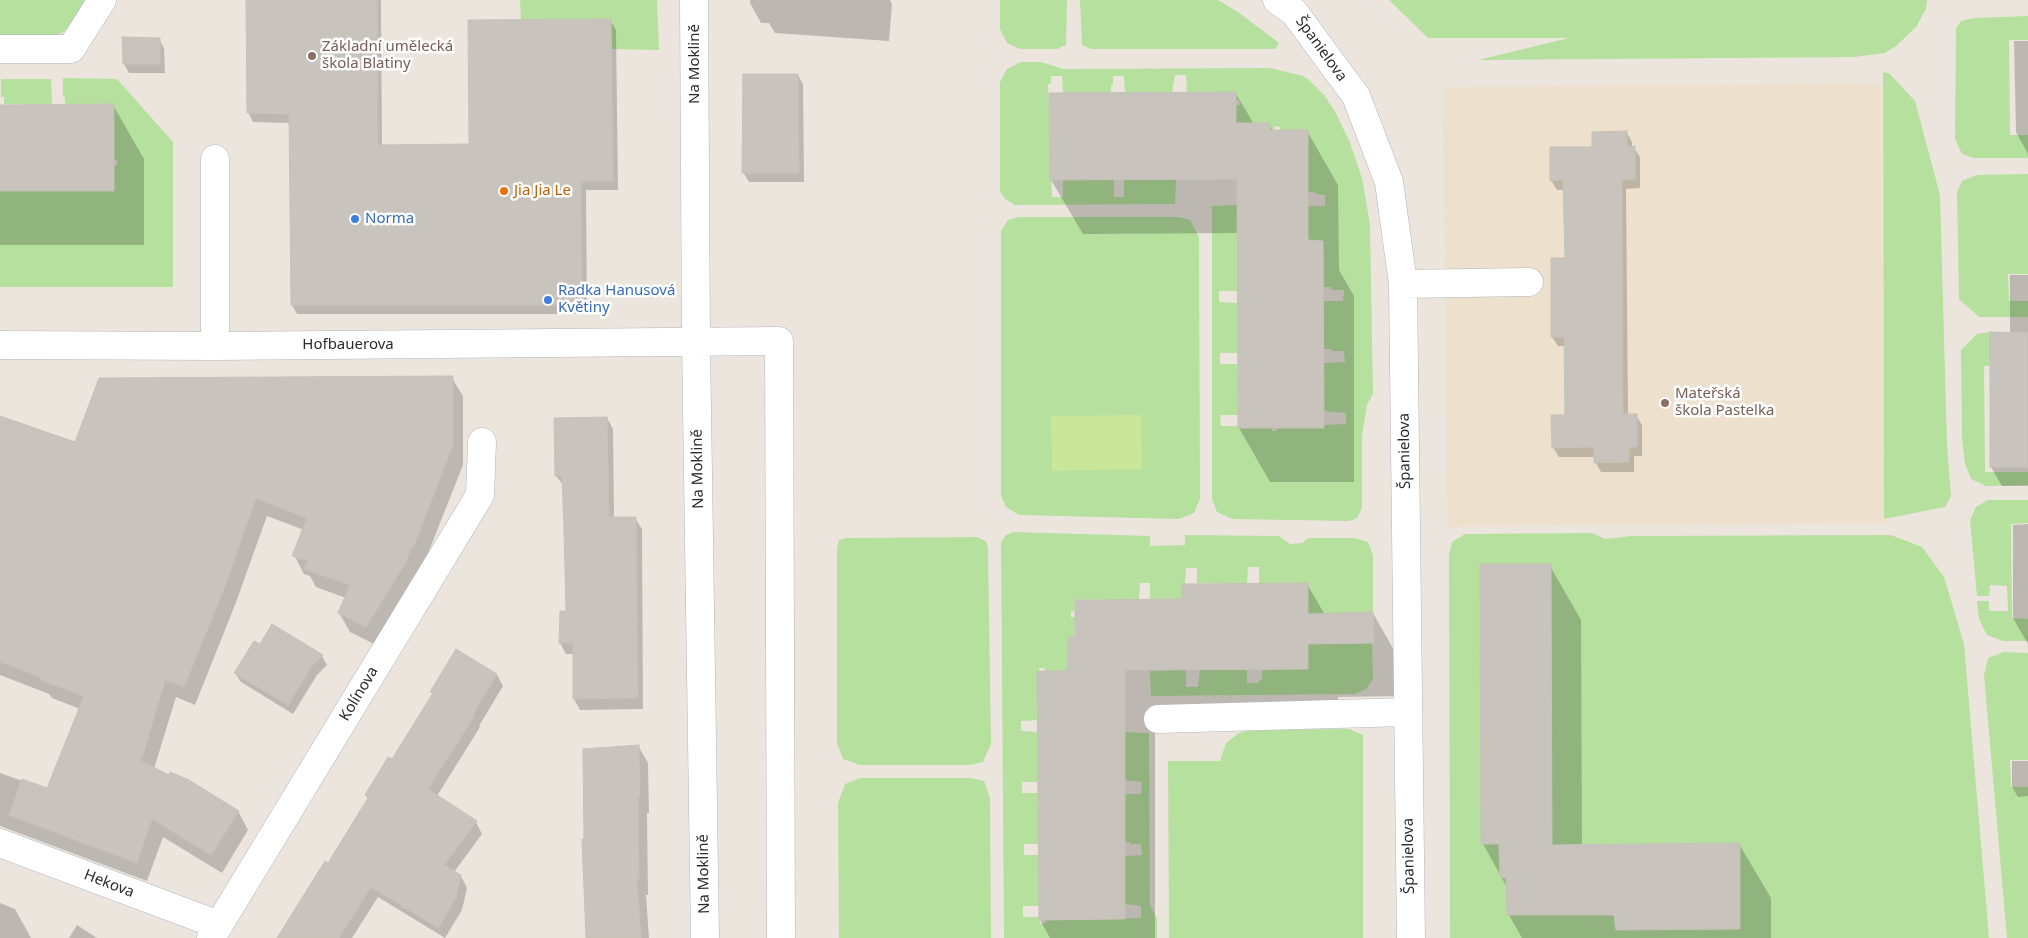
<!DOCTYPE html>
<html>
<head>
<meta charset="utf-8">
<style>
  body { margin:0 }
  canvas { display:block; background:#ece5de }
</style>
</head>
<body>
<canvas width="2028" height="938"></canvas>
<script>
const ctx = document.querySelector('canvas').getContext('2d');
ctx.lineJoin = 'round';
function fill(path, color) {
  ctx.fillStyle = color;
  ctx.fill(path, 'evenodd');
}
function poly(rows) {
  const path = new Path2D();
  for (const r of rows) {
    path.moveTo(r[0], r[1]);
    for (let i = 2; i < r.length; i += 2) path.lineTo(r[i], r[i + 1]);
  }
  return path;
}
function trace(path, color, width, dash) {
  ctx.strokeStyle = color;
  ctx.lineWidth = width;
  ctx.lineCap = dash ? 'butt' : 'round';
  ctx.setLineDash(dash || []);
  ctx.stroke(path);
}
function drawText(font, color, halo, rows, align = 'center') {
  ctx.font = font + ' "Noto Sans",sans-serif';
  ctx.lineWidth = 5;
  ctx.setLineDash([]);
  ctx.textBaseline = 'middle';
  ctx.strokeStyle = halo;
  ctx.fillStyle = color;
  for (const [text, x, y, turn = 0] of rows) {
    ctx.save();
    ctx.translate(x, y);
    ctx.rotate((+turn || 0) * Math.PI / 180);
    ctx.textAlign = isNaN(turn) ? turn : align;
    if (halo) ctx.strokeText(text, 0, 0);
    ctx.fillText(text, 0, 0);
    ctx.restore();
  }
}
const education = poly([
  [1881,83,1885,523,1447,527,1443,87]
]);
const green = poly([
  [0,0,91,0,73,26,51,39,0,42],
  [520,0,657,0,659,50,612,49,611,19,521,20],
  [1000,0,1067,0,1066,45,1057,49,1020,49,1007,43,1000,29],
  [1080,0,1218,0,1238,12,1279,43,1275,49,1091,49,1082,45],
  [1389,0,1927,0,1926,9,1916,27,1896,46,1885,53,1854,57,1478,60,1569,38,1428,38],
  [2028,16,2028,40,2009,40,2010,135,2028,135,2028,158,1974,158,1962,154,1955,139,1956,28,1961,21,1974,18],
  [1021,62,1041,62,1063,69,1270,68,1303,76,1309,80,1324,95,1336,113,1350,143,1362,178,1370,224,1373,394,1367,405,1362,436,1362,508,1357,518,1349,521,1232,519,1217,512,1212,499,1212,206,1237,205,1237,291,1219,291,1219,302,1237,303,1238,353,1220,353,1220,364,1237,364,1238,415,1220,415,1221,426,1238,426,1238,428,1272,428,1272,431,1277,431,1277,428,1324,427,1324,425,1346,424,1346,413,1324,411,1324,363,1345,362,1344,351,1332,351,1331,349,1324,349,1323,301,1343,301,1344,290,1332,290,1331,287,1324,287,1323,241,1308,240,1308,206,1325,206,1325,195,1316,194,1315,192,1302,192,1308,130,1280,130,1280,127,1275,126,1274,130,1270,129,1269,123,1236,123,1236,106,1240,105,1239,100,1236,100,1236,92,1187,93,1186,75,1175,75,1172,93,1125,93,1124,76,1113,76,1113,85,1111,85,1111,93,1063,93,1062,76,1051,76,1051,84,1048,84,1052,197,1063,197,1063,180,1114,179,1114,197,1124,197,1124,179,1176,179,1175,204,1015,205,1005,199,1000,191,1000,82,1007,69],
  [1883,72,1890,74,1915,101,1940,195,1947,445,1951,496,1945,507,1884,519],
  [63,78,117,79,173,142,173,287,0,287,0,191,117,165,117,160,113,160,114,104,65,104,65,97,63,97],
  [1,79,51,79,52,104,4,104,4,97,1,97],
  [2028,174,2028,274,2008,274,2009,301,2028,301,2028,317,1979,317,1959,299,1957,192,1962,181,1977,175],
  [1018,217,1178,217,1190,220,1199,237,1200,499,1194,513,1179,519,1019,515,1006,507,1001,496,1001,231,1008,220],
  [1990,332,1990,366,1984,366,1985,472,2028,472,2028,485,1986,486,1971,479,1965,464,1962,439,1961,350,1977,334],
  [1988,500,2028,500,2028,523,2011,524,2012,618,2028,619,2028,641,2003,641,1987,635,1979,619,1977,601,1989,601,1989,611,2008,611,2007,586,1990,585,1989,596,1977,596,1970,520,1976,507],
  [1013,532,1150,536,1150,546,1185,545,1185,535,1279,536,1290,544,1302,543,1308,538,1355,538,1368,542,1373,555,1373,611,1371,612,1373,679,1366,689,1355,694,1151,696,1150,671,1186,670,1186,687,1198,687,1200,670,1247,670,1247,683,1259,683,1259,680,1262,680,1262,670,1308,669,1308,583,1259,583,1259,567,1248,567,1247,583,1197,583,1197,568,1186,568,1185,584,1182,584,1182,599,1150,599,1150,583,1140,583,1139,599,1107,605,1106,599,1075,600,1074,611,1071,612,1071,617,1075,617,1074,637,1068,637,1067,671,1045,671,1045,668,1039,668,1038,720,1021,721,1021,731,1038,732,1038,782,1022,782,1022,793,1038,793,1038,844,1024,844,1024,855,1038,855,1039,906,1023,906,1023,917,1039,917,1040,924,1045,923,1046,920,1141,918,1141,906,1125,904,1125,856,1142,855,1141,844,1130,844,1130,842,1125,842,1125,794,1141,794,1142,782,1124,780,1124,732,1149,733,1150,906,1157,918,1157,938,1004,938,1001,542,1006,535],
  [1592,533,1605,539,1632,536,1891,535,1922,547,1944,577,1964,644,1989,938,1450,938,1449,554,1452,542,1465,534],
  [1480,564,1550,564,1552,845,1740,843,1740,929,1616,930,1614,915,1508,915,1506,878,1500,877,1499,844,1481,844],
  [977,537,986,541,988,549,991,744,983,762,970,765,860,765,843,759,837,743,837,548,839,540,847,538],
  [2004,652,2028,653,2028,760,2010,760,2011,787,2028,787,2028,938,2007,938,1984,675,1988,658],
  [1349,729,1363,735,1363,938,1169,938,1168,761,1220,761,1226,743,1239,733,1251,730],
  [860,778,971,778,984,781,990,798,991,938,839,938,838,803,845,784]
]);
const pitch = poly([
  [1141,415,1142,469,1052,471,1051,416]
]);
const shadow = poly([
  [248,0,381,0,382,146,470,145,610,20,616,30,618,190,586,190,587,314,297,314,292,305,291,123,253,122,248,112],
  [750,0,890,0,892,4,889,41,775,33,769,23,761,23,750,3],
  [159,39,164,48,165,73,129,73,124,64],
  [2014,41,2028,41,2028,154,2016,132],
  [798,75,803,84,804,182,749,182,743,172],
  [1236,94,1254,124,1269,124,1273,131,1307,131,1338,185,1339,270,1354,296,1354,482,1270,482,1239,428,1238,233,1083,234,1051,180],
  [113,105,144,159,144,245,0,245,0,106],
  [1627,133,1632,142,1632,148,1634,148,1640,157,1640,188,1626,189,1628,415,1636,415,1642,425,1642,456,1634,456,1634,472,1601,472,1596,463,1596,457,1559,457,1553,447,1566,416,1565,346,1558,346,1552,337,1566,259,1565,190,1557,190,1551,180,1594,148],
  [2010,275,2028,275,2028,486,2002,486,1991,467,2010,334],
  [452,378,463,396,463,465,423,566,421,565,416,581,376,645,350,632,339,613,346,598,316,587,310,576,304,574,294,555,304,530,267,516,235,605,195,705,176,697,154,769,238,811,248,830,222,873,163,837,147,881,0,826,0,773,48,790,80,709,52,698,49,694,0,675,0,417,75,444],
  [607,418,613,429,614,518,635,518,642,529,643,709,580,710,574,699,574,654,566,654,560,643,561,613,567,612,564,486,556,476],
  [2028,524,2028,644,2013,618,2013,525],
  [1550,566,1581,620,1582,846,1739,844,1771,898,1771,938,1522,938,1509,915,1508,889,1483,844],
  [1307,584,1325,615,1373,613,1403,666,1404,696,1338,697,1338,722,1155,723,1155,938,1050,938,1040,920,1068,672,1075,638,1183,600],
  [260,646,322,656,327,665,317,675,293,714,241,682,235,673],
  [497,675,503,686,479,726,480,727,437,796,476,822,482,834,454,872,461,876,467,888,462,910,445,938,378,897,352,938,278,938,328,864,368,799,366,795,392,761,434,695,432,692],
  [638,746,648,763,649,813,647,813,648,895,646,895,649,938,587,938,586,840],
  [2012,761,2028,761,2028,796,2018,797,2012,787],
  [0,903,15,909,31,938,0,938],
  [77,925,97,938,69,938]
]);
const building = poly([
  [246,0,377,0,378,145,469,144,468,20,611,19,613,181,581,181,582,305,291,305,289,114,247,113,246,0],
  [122,37,160,38,160,64,123,64,122,37],
  [743,74,798,74,799,173,742,173,743,74],
  [1236,92,1236,123,1270,123,1270,130,1308,130,1308,240,1323,241,1324,428,1238,428,1237,179,1050,180,1049,93,1236,92],
  [114,104,114,191,0,191,0,105,114,104],
  [1627,131,1627,147,1635,146,1635,179,1622,180,1623,414,1637,414,1637,447,1629,447,1629,462,1594,463,1594,447,1552,448,1551,415,1565,415,1564,337,1551,337,1551,258,1565,258,1563,180,1550,181,1550,147,1592,147,1592,132,1627,131],
  [1990,332,2028,333,2028,467,1990,467,1990,332],
  [453,376,453,445,413,548,411,547,406,562,366,627,338,613,350,585,304,569,308,561,292,556,307,518,256,498,225,586,184,687,165,680,141,761,169,775,170,772,189,780,239,811,211,855,152,819,137,863,9,815,22,779,47,788,84,696,40,680,41,677,0,662,0,416,75,442,99,378,453,376],
  [607,417,609,517,636,517,638,698,573,699,573,643,559,643,560,611,566,611,564,530,562,476,555,476,554,418,607,417],
  [1480,564,1551,564,1552,845,1740,843,1740,929,1616,930,1614,915,1507,915,1506,878,1500,877,1499,844,1481,844,1480,564],
  [1308,583,1308,614,1373,612,1374,643,1308,644,1308,669,1125,670,1125,919,1039,920,1037,671,1067,671,1068,637,1074,637,1075,635,1075,600,1182,599,1182,584,1308,583],
  [272,624,323,655,312,666,288,705,234,673,254,641,260,644,272,624],
  [456,649,497,674,473,714,475,715,428,789,477,821,444,865,461,875,456,898,438,928,371,887,339,938,277,938,325,861,328,863,368,798,365,795,388,757,392,759,433,693,430,692,456,649],
  [639,745,640,796,638,796,639,879,637,879,641,938,586,938,582,839,584,839,583,749,639,745]
]);
const minor = poly([
  [694,0,696,342,705,938],
  [1277,0,1294,12,1356,96,1389,182,1403,284,1411,938],
  [0,49,71,49,102,0],
  [1403,284,1529,282],
  [0,345,215,346,779,341,781,938],
  [215,346,215,159],
  [1158,719,1407,712],
  [0,843,219,925],
  [211,938,480,495,482,442]
]);
const markers = [
  [312,56,5,"#8d6e63"],
  [504,191,5,"#e8710a"],
  [355,219,5,"#3f7fe0"],
  [548,300,5,"#3f7fe0"],
  [1665,403,5,"#8d6e63"]
];
const educationNames = [
  ["Základní umělecká",322,47],
  ["škola Blatiny",322,64],
  ["Mateřská",1675,394],
  ["škola Pastelka",1675,411]
];
const streetNames = [
  ["Španielova",1321,49,54],
  ["Na Moklině",695,64,-90],
  ["Hofbauerova",348,345],
  ["Španielova",1405,451,-91],
  ["Na Moklině",698,469,-91],
  ["Kolínova",359,694,-59],
  ["Španielova",1409,856,-91],
  ["Na Moklině",704,874,-91],
  ["Hekova",109,884,21]
];
const foodNames = [
  ["Jia Jia Le",514,191]
];
const shopNames = [
  ["Norma",365,219],
  ["Radka Hanusová",558,291],
  ["Květiny",558,308]
];
fill(education, '#ede1ce');
fill(green, '#b6e09d');
fill(pitch, '#c9e699');
fill(shadow, '#0003');
fill(building, '#c8c3bc');
trace(building, '#c7c1b7', 1);
trace(minor, '#b1b4be', 29);
trace(minor, '#fff', 28);
for (const [x, y, r, color] of markers) {
  const dot = new Path2D();
  dot.arc(x, y, r, 0, 2 * Math.PI);
  ctx.fillStyle = color;
  ctx.fill(dot);
  trace(dot, '#fff', 2);
}
drawText('15px', '#785e54', '#fff', educationNames, 'left');
drawText('15px', '#2b2b2b', '#fff', streetNames);
drawText('15px', '#c56008', '#fff', foodNames, 'left');
drawText('15px', '#366cbe', '#fff', shopNames, 'left');
</script>
</body>
</html>
